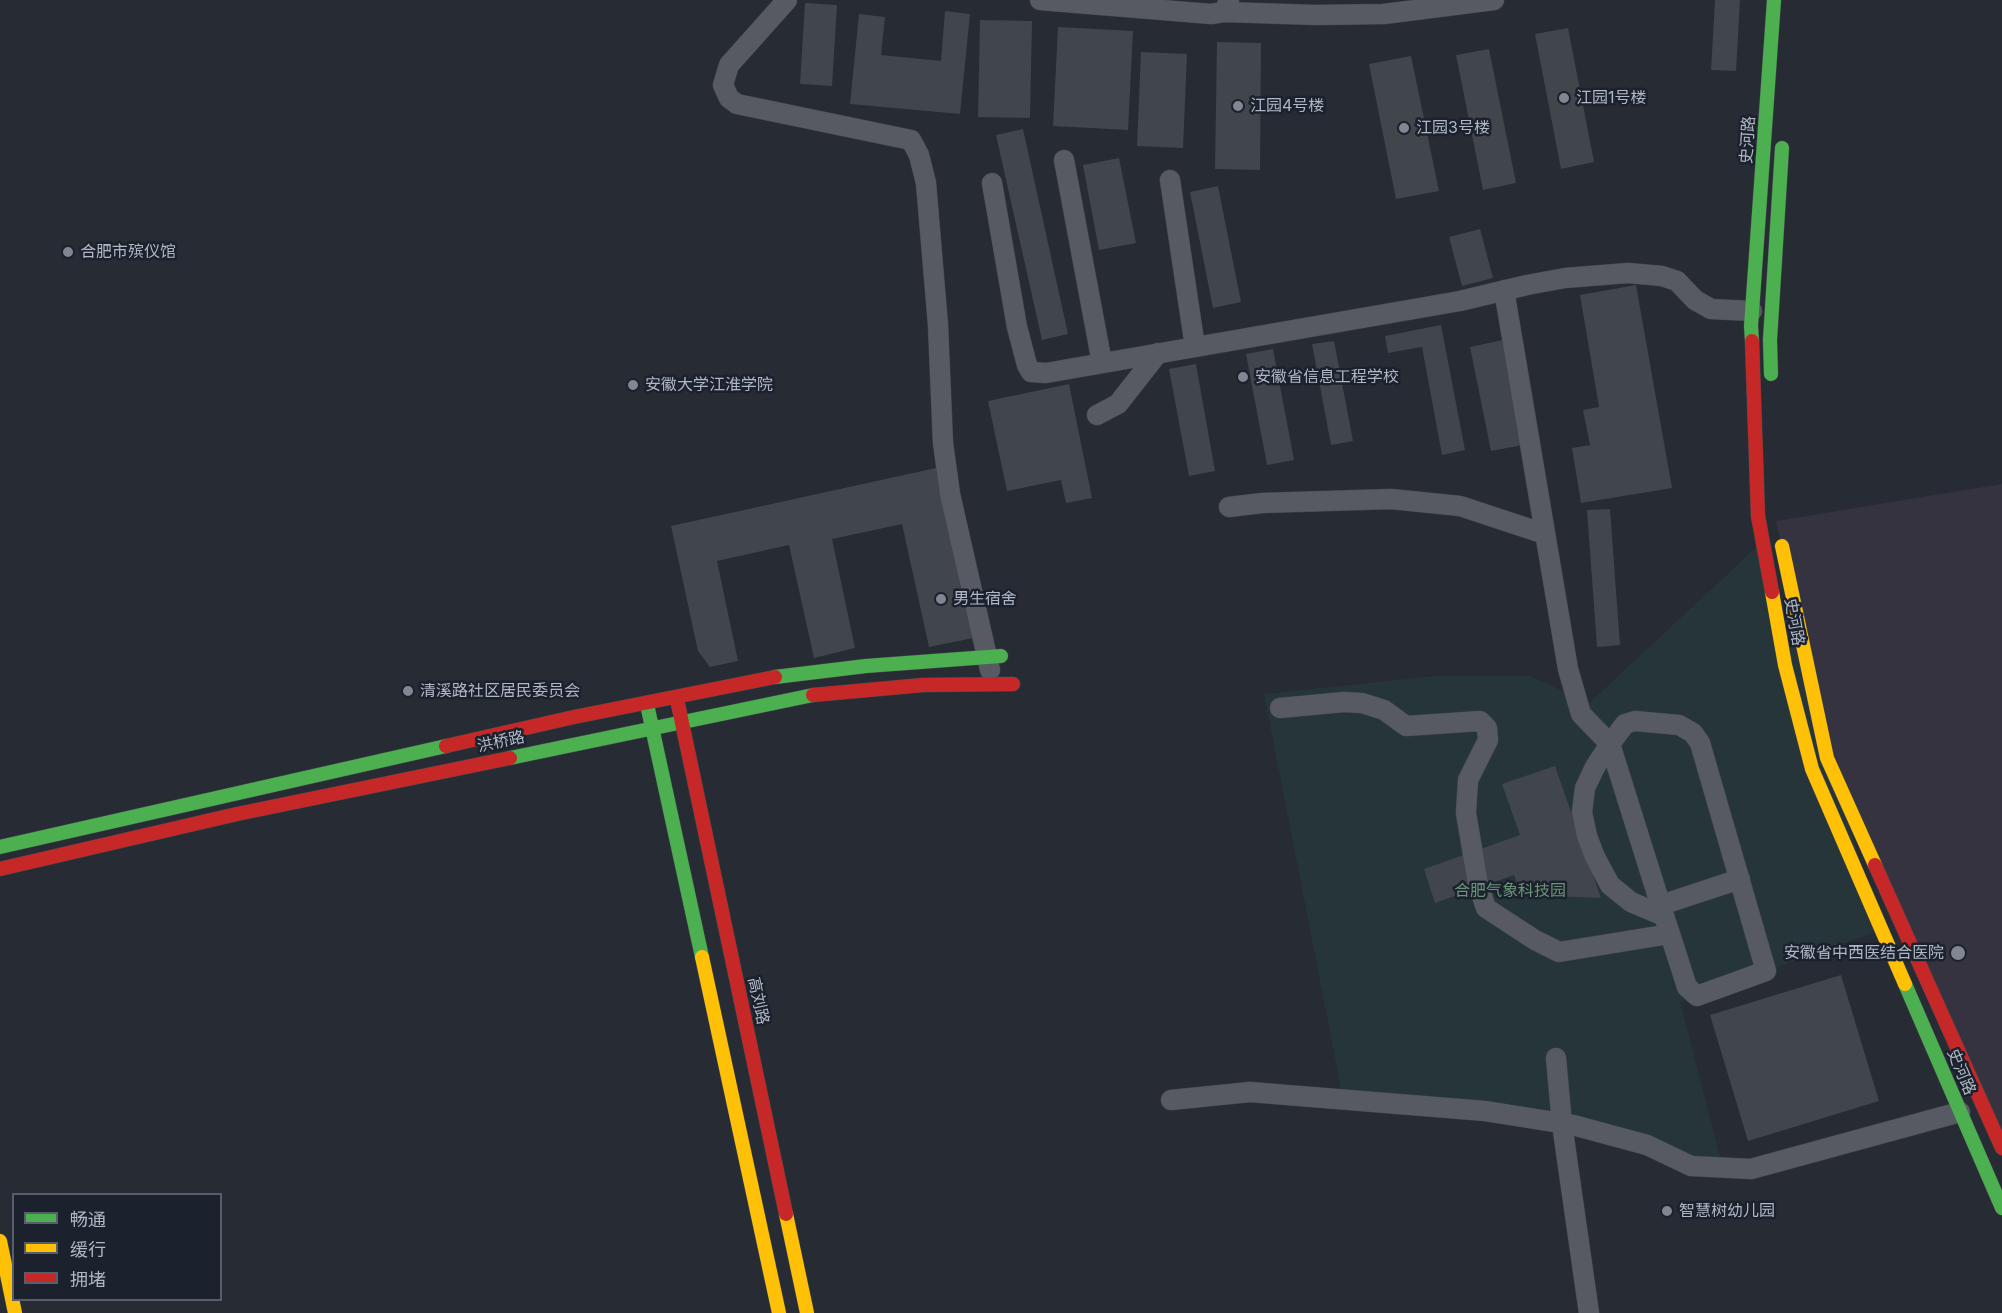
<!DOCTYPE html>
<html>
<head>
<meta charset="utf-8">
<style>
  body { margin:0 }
  #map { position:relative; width:2002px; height:1313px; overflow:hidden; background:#272b33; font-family:Inter,"Noto Sans SC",sans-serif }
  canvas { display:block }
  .legend { position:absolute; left:12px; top:1193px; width:210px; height:108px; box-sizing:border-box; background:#1b212d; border:2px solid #575d6a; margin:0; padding:8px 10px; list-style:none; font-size:18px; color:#b0b7c5 }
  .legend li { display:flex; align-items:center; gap:12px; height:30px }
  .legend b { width:30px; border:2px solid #575d6a }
</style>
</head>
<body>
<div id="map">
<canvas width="2002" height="1313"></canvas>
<ul class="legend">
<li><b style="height:8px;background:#4caf50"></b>畅通</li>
<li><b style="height:8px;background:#ffc107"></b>缓行</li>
<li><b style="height:8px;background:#c62828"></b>拥堵</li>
</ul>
</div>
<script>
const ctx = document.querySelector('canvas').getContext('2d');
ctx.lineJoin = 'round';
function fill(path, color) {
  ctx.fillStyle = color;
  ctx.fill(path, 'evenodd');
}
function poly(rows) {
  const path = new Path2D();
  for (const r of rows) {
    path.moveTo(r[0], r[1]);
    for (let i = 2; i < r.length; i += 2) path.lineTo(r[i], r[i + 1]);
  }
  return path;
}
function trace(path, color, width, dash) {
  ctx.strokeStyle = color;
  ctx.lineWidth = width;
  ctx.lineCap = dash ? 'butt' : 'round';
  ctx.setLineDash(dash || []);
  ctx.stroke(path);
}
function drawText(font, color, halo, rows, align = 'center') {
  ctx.font = font + ' Inter,"Noto Sans SC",sans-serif';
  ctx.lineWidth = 5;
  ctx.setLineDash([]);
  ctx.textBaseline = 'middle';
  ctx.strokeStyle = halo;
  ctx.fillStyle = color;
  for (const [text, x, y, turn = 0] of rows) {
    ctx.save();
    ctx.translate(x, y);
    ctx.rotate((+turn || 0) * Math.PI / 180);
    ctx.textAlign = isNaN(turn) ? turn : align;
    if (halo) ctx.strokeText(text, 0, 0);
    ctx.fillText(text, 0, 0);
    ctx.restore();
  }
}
const medical = poly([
  [2002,484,2002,1148,1827,758,1776,521]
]);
const green = poly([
  [1763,541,1881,930,1680,1002,1723,1168,1647,1145,1343,1099,1264,694,1434,676,1530,676,1589,703]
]);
const building = poly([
  [1715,0,1740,0,1736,71,1711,70],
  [805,3,837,5,832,86,800,84],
  [945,11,970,14,960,114,850,104,859,14,885,17,881,55,941,61],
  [980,20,1032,21,1030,118,978,117],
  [1058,27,1133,31,1128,130,1053,126],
  [1568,28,1594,162,1561,169,1535,34],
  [1217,42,1261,43,1260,170,1215,169],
  [1489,49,1516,183,1483,190,1456,55],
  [1141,52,1187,54,1183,148,1137,146],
  [1411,56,1439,191,1396,199,1369,64],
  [1023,129,1068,334,1042,340,996,135],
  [1119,158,1136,243,1099,250,1083,165],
  [1218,186,1241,302,1213,308,1190,192],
  [1480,229,1493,278,1462,286,1449,237],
  [1636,285,1672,488,1581,503,1572,448,1590,445,1583,410,1599,407,1580,295],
  [1441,325,1465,450,1442,455,1422,347,1388,353,1385,336],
  [1503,340,1523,445,1491,451,1470,347],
  [1334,341,1353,441,1331,445,1312,344],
  [1273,349,1294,460,1267,465,1246,354],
  [1196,364,1215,471,1189,476,1169,369],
  [1069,384,1092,498,1066,503,1061,480,1007,491,988,401],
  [936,468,973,638,929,647,902,524,832,539,855,648,814,658,789,545,717,561,738,661,710,667,698,651,671,526],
  [1610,509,1620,645,1597,647,1587,510],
  [1555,766,1601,898,1521,895,1514,875,1435,903,1424,869,1520,835,1502,784],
  [1841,975,1879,1101,1748,1141,1710,1015]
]);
const street = poly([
  [787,0,729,65,723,85,729,98,737,104,911,140,919,155,926,183,938,325,943,443,950,494,990,670],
  [1040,0,1211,14,1224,12,1229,0],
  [1224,12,1317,15,1384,14,1494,0],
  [1064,160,1102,363],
  [1170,180,1195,347],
  [992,183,1017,327,1027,365,1031,372,1046,373,1460,301,1527,285,1565,278,1628,273,1662,276,1677,281,1695,300,1711,309,1752,311],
  [1504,290,1568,669,1581,714,1610,744,1664,916,1670,934,1687,987,1697,996,1766,971,1700,743,1693,733,1679,725,1635,721,1625,724,1610,744,1595,767,1585,788,1582,812,1587,836,1595,857,1610,885,1631,902,1664,916],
  [1097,415,1118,404,1158,353],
  [1229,507,1262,503,1391,499,1460,506,1545,534],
  [1280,708,1344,702,1362,703,1384,710,1406,726,1480,721,1487,728,1488,740,1468,780,1466,813,1478,884,1486,908,1535,940,1559,952,1670,934],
  [1661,905,1740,879],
  [1556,1058,1562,1124,1589,1313],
  [1171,1100,1250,1092,1485,1111,1573,1125,1647,1145,1691,1166,1751,1169,1960,1112]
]);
const fast = poly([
  [1752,341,1751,326,1774,0],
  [1771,374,1770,340,1782,148],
  [775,677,866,666,1001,656],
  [648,709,702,957],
  [510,758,813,695],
  [0,847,446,746],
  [1905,984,2002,1208]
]);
const slow = poly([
  [1782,546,1827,758,1875,865],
  [1772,592,1785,665,1812,769,1905,984],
  [702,957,779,1313],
  [786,1214,807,1313],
  [0,1241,15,1313]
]);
const jam = poly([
  [1752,341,1758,516,1772,592],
  [813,695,923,685,1013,684],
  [678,704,786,1214],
  [446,746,574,717,775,677],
  [1875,865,2002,1148],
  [0,869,237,814,510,758]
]);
const markers = [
  [1564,98,6,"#808692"],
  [1238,106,6,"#808692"],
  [1404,128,6,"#808692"],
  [68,252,6,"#808692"],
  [1243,377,6,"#808692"],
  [633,385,6,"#808692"],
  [941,599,6,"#808692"],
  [408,691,6,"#808692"],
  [1958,953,8,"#808692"],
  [1667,1211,6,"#808692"]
];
const poiNames = [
  ["江园1号楼",1576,98],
  ["江园4号楼",1250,106],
  ["江园3号楼",1416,128],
  ["合肥市殡仪馆",80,252],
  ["安徽省信息工程学校",1255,377],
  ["安徽大学江淮学院",645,385],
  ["男生宿舍",953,599],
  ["清溪路社区居民委员会",420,691],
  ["安徽省中西医结合医院",1944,953,"right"],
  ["智慧树幼儿园",1679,1211]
];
const streetNames = [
  ["史河路",1748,140,-86],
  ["史河路",1794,622,80],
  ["洪桥路",501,742,-12],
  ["高刘路",758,1001,78],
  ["史河路",1961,1072,67]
];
const parkNames = [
  ["合肥气象科技园",1510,891]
];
fill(medical, '#34333f');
fill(green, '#253539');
fill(building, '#41454c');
trace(street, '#42464c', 21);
trace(fast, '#42464c', 15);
trace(slow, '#42464c', 15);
trace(jam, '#42464c', 15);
trace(street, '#575a62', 20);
trace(fast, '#4caf50', 14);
trace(slow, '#ffc107', 14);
trace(jam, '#c62828', 14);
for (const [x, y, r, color] of markers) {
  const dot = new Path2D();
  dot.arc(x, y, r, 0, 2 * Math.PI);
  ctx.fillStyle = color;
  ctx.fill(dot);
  trace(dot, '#1b212d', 2);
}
drawText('16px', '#b0b7c5', '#1b212d', poiNames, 'left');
drawText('16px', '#b0b7c5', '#1b212d', streetNames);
drawText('16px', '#699476', '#1b212d', parkNames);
</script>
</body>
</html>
